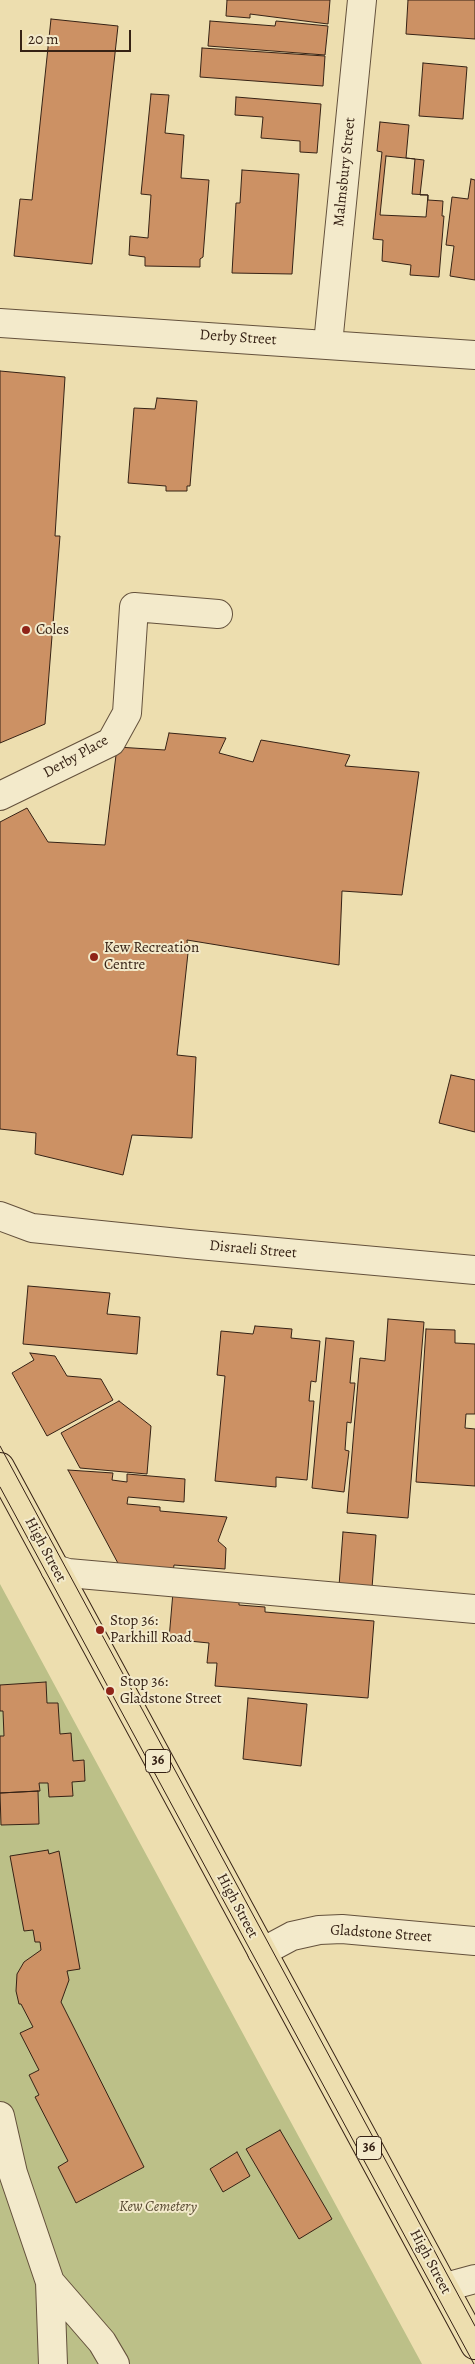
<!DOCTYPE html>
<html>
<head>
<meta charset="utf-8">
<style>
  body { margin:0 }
  #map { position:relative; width:475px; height:2364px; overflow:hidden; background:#eddeaf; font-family:Alegreya,serif }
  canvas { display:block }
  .scale { position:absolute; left:20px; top:30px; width:111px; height:22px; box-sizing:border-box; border:2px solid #362215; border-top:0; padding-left:6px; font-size:15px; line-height:18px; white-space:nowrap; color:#362215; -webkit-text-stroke:4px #f3eacb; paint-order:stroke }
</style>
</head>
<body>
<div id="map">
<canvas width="475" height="2364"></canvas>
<div class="scale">20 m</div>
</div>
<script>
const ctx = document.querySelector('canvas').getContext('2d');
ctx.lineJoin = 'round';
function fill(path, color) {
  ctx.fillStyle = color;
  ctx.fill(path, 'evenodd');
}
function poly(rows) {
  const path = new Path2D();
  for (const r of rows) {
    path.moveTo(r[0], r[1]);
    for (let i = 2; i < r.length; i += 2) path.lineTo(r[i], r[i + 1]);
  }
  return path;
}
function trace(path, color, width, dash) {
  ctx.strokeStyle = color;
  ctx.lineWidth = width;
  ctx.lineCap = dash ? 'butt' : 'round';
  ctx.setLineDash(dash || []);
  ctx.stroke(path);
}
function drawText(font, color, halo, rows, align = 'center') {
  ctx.font = font + ' Alegreya,serif';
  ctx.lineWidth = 4;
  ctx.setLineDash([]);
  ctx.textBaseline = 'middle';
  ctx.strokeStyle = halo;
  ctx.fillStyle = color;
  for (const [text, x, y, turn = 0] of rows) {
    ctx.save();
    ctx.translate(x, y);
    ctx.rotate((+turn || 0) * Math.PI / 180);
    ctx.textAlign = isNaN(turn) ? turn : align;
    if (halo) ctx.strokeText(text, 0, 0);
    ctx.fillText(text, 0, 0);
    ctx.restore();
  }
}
const green = poly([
  [0,1584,261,2067,422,2364,0,2364]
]);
const building = poly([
  [227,0,330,0,328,24,250,14,250,18,226,16,227,0],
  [408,0,475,0,475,39,406,34,408,0],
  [51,19,118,26,92,264,14,256,20,199,32,200,51,19],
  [210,21,275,26,276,21,328,26,325,55,208,46,210,21],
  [202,48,325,56,323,86,200,77,202,48],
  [423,63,467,67,463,119,419,116,423,63],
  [151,94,169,95,165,133,184,135,181,178,209,180,203,257,200,259,200,267,145,266,145,257,129,255,130,236,148,238,151,195,141,194,151,94],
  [236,97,321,104,317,153,300,152,300,141,261,138,263,117,235,115,236,97],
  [380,122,409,125,406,158,424,160,420,195,428,195,428,200,443,201,442,216,444,216,439,277,410,275,411,265,382,261,383,240,373,239,382,152,377,151,380,122],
  [386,156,415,159,412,194,428,195,426,217,380,215,386,156],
  [242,170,299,174,292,274,232,273,236,203,240,203,242,170],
  [471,179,475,180,475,280,450,276,454,246,446,245,452,197,468,199,471,179],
  [0,371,65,377,55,536,60,536,45,724,0,743,0,371],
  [157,398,197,401,190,486,187,486,187,491,166,491,166,486,128,483,134,408,155,409,157,398],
  [169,733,226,738,219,753,253,762,261,740,350,755,345,766,419,772,402,895,342,891,339,965,187,940,188,953,177,1055,196,1057,192,1138,132,1135,123,1175,35,1154,36,1133,0,1129,0,822,27,808,48,842,105,845,117,747,165,750,169,733],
  [451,1075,475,1080,475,1132,439,1123,451,1075],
  [28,1286,110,1293,107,1314,140,1317,137,1354,23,1344,28,1286],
  [388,1319,424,1322,408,1518,347,1513,360,1358,385,1361,388,1319],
  [255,1326,292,1329,291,1338,320,1341,316,1382,311,1381,309,1401,314,1401,307,1480,276,1477,276,1487,215,1481,225,1376,217,1375,221,1331,253,1334,255,1326],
  [426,1329,455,1330,455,1343,475,1344,475,1414,466,1414,465,1428,475,1429,475,1486,416,1482,426,1329],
  [326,1338,354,1341,350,1383,355,1383,351,1423,347,1422,345,1450,349,1451,344,1492,312,1488,326,1338],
  [30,1353,55,1356,67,1376,101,1379,113,1400,47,1436,12,1373,34,1360,30,1353],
  [119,1401,151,1426,147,1474,80,1468,61,1433,119,1401],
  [68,1470,113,1473,112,1480,127,1482,127,1474,185,1479,184,1502,128,1497,127,1504,160,1507,160,1511,227,1517,218,1541,226,1548,225,1569,174,1565,173,1572,120,1567,68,1470],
  [343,1532,376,1535,372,1588,339,1586,343,1532],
  [173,1592,239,1597,239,1605,265,1607,265,1612,374,1621,368,1698,215,1686,217,1663,207,1663,209,1643,169,1639,173,1592],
  [46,1682,47,1703,58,1703,60,1734,71,1733,73,1761,84,1760,85,1781,72,1782,73,1796,49,1797,48,1783,39,1783,40,1791,0,1793,0,1736,4,1736,3,1711,0,1711,0,1685,46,1682],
  [248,1698,307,1704,301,1766,243,1759,248,1698],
  [38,1791,39,1824,1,1825,0,1793,38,1791],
  [48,1850,49,1854,59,1851,80,1969,67,1971,69,1980,61,2002,144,2167,76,2203,58,2167,68,2161,35,2097,39,2095,29,2075,39,2070,20,2033,33,2027,21,2004,19,2004,16,1991,17,1974,24,1962,41,1950,40,1942,35,1942,33,1930,24,1931,10,1856,48,1850],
  [280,2130,332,2219,299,2239,246,2149,280,2130],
  [237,2152,250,2176,223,2192,210,2169,237,2152]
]);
const minor = poly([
  [0,323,475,355],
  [328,344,362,0],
  [0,796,111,742,127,713,134,607,218,614],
  [0,1216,32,1228,188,1244,475,1270],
  [55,1569,68,1573,475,1609],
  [262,1952,292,1936,319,1930,342,1929,475,1941],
  [0,2116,13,2173,50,2282,53,2364],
  [50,2282,102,2342,115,2364],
  [446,2291,453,2285,475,2279]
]);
const major = poly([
  [0,1467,475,2345]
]);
const tram = poly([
  [0,1446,475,2326],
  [0,1487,474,2364]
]);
const markers = [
  [26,630,5,"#8f2418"],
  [94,957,5,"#8f2418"],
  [100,1630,5,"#8f2418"],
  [110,1691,5,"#8f2418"]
];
const shields = [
  [158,1761,25],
  [369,2148,25]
];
const shieldNames = [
  ["36",158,1761],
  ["36",369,2148]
];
const streetNames = [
  ["Malmsbury Street",345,172,-84],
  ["Derby Street",238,338,4],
  ["Derby Place",76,757,-29],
  ["Disraeli Street",253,1250,5],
  ["High Street",45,1550,62],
  ["High Street",237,1906,62],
  ["Gladstone Street",381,1934,4],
  ["High Street",430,2262,62]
];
const poiNames = [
  ["Coles",36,630],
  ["Kew Recreation",104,948],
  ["Centre",104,965],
  ["Stop 36:",110,1621],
  ["Parkhill Road",110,1638],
  ["Stop 36:",120,1682],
  ["Gladstone Street",120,1699]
];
const parkNames = [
  ["Kew Cemetery",158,2207]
];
fill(green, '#bcc088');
fill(building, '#cc9164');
trace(building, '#362215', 1);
trace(minor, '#64513c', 30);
trace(major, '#362215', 30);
trace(minor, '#f3eacb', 28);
trace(major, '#eddeaf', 28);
trace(tram, '#362215', 1);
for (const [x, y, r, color] of markers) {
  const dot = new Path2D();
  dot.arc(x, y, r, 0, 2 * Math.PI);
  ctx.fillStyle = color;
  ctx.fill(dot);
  trace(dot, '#f3eacb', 2);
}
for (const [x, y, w] of shields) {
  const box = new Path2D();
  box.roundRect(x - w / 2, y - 11.5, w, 23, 4);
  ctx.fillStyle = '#f3eacb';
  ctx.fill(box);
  trace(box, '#362215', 1);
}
drawText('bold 14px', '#362215', null, shieldNames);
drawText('15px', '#362215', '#f3eacb', streetNames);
drawText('15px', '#362215', '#f3eacb', poiNames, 'left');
drawText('italic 15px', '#584a32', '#f3eacb', parkNames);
</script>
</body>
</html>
